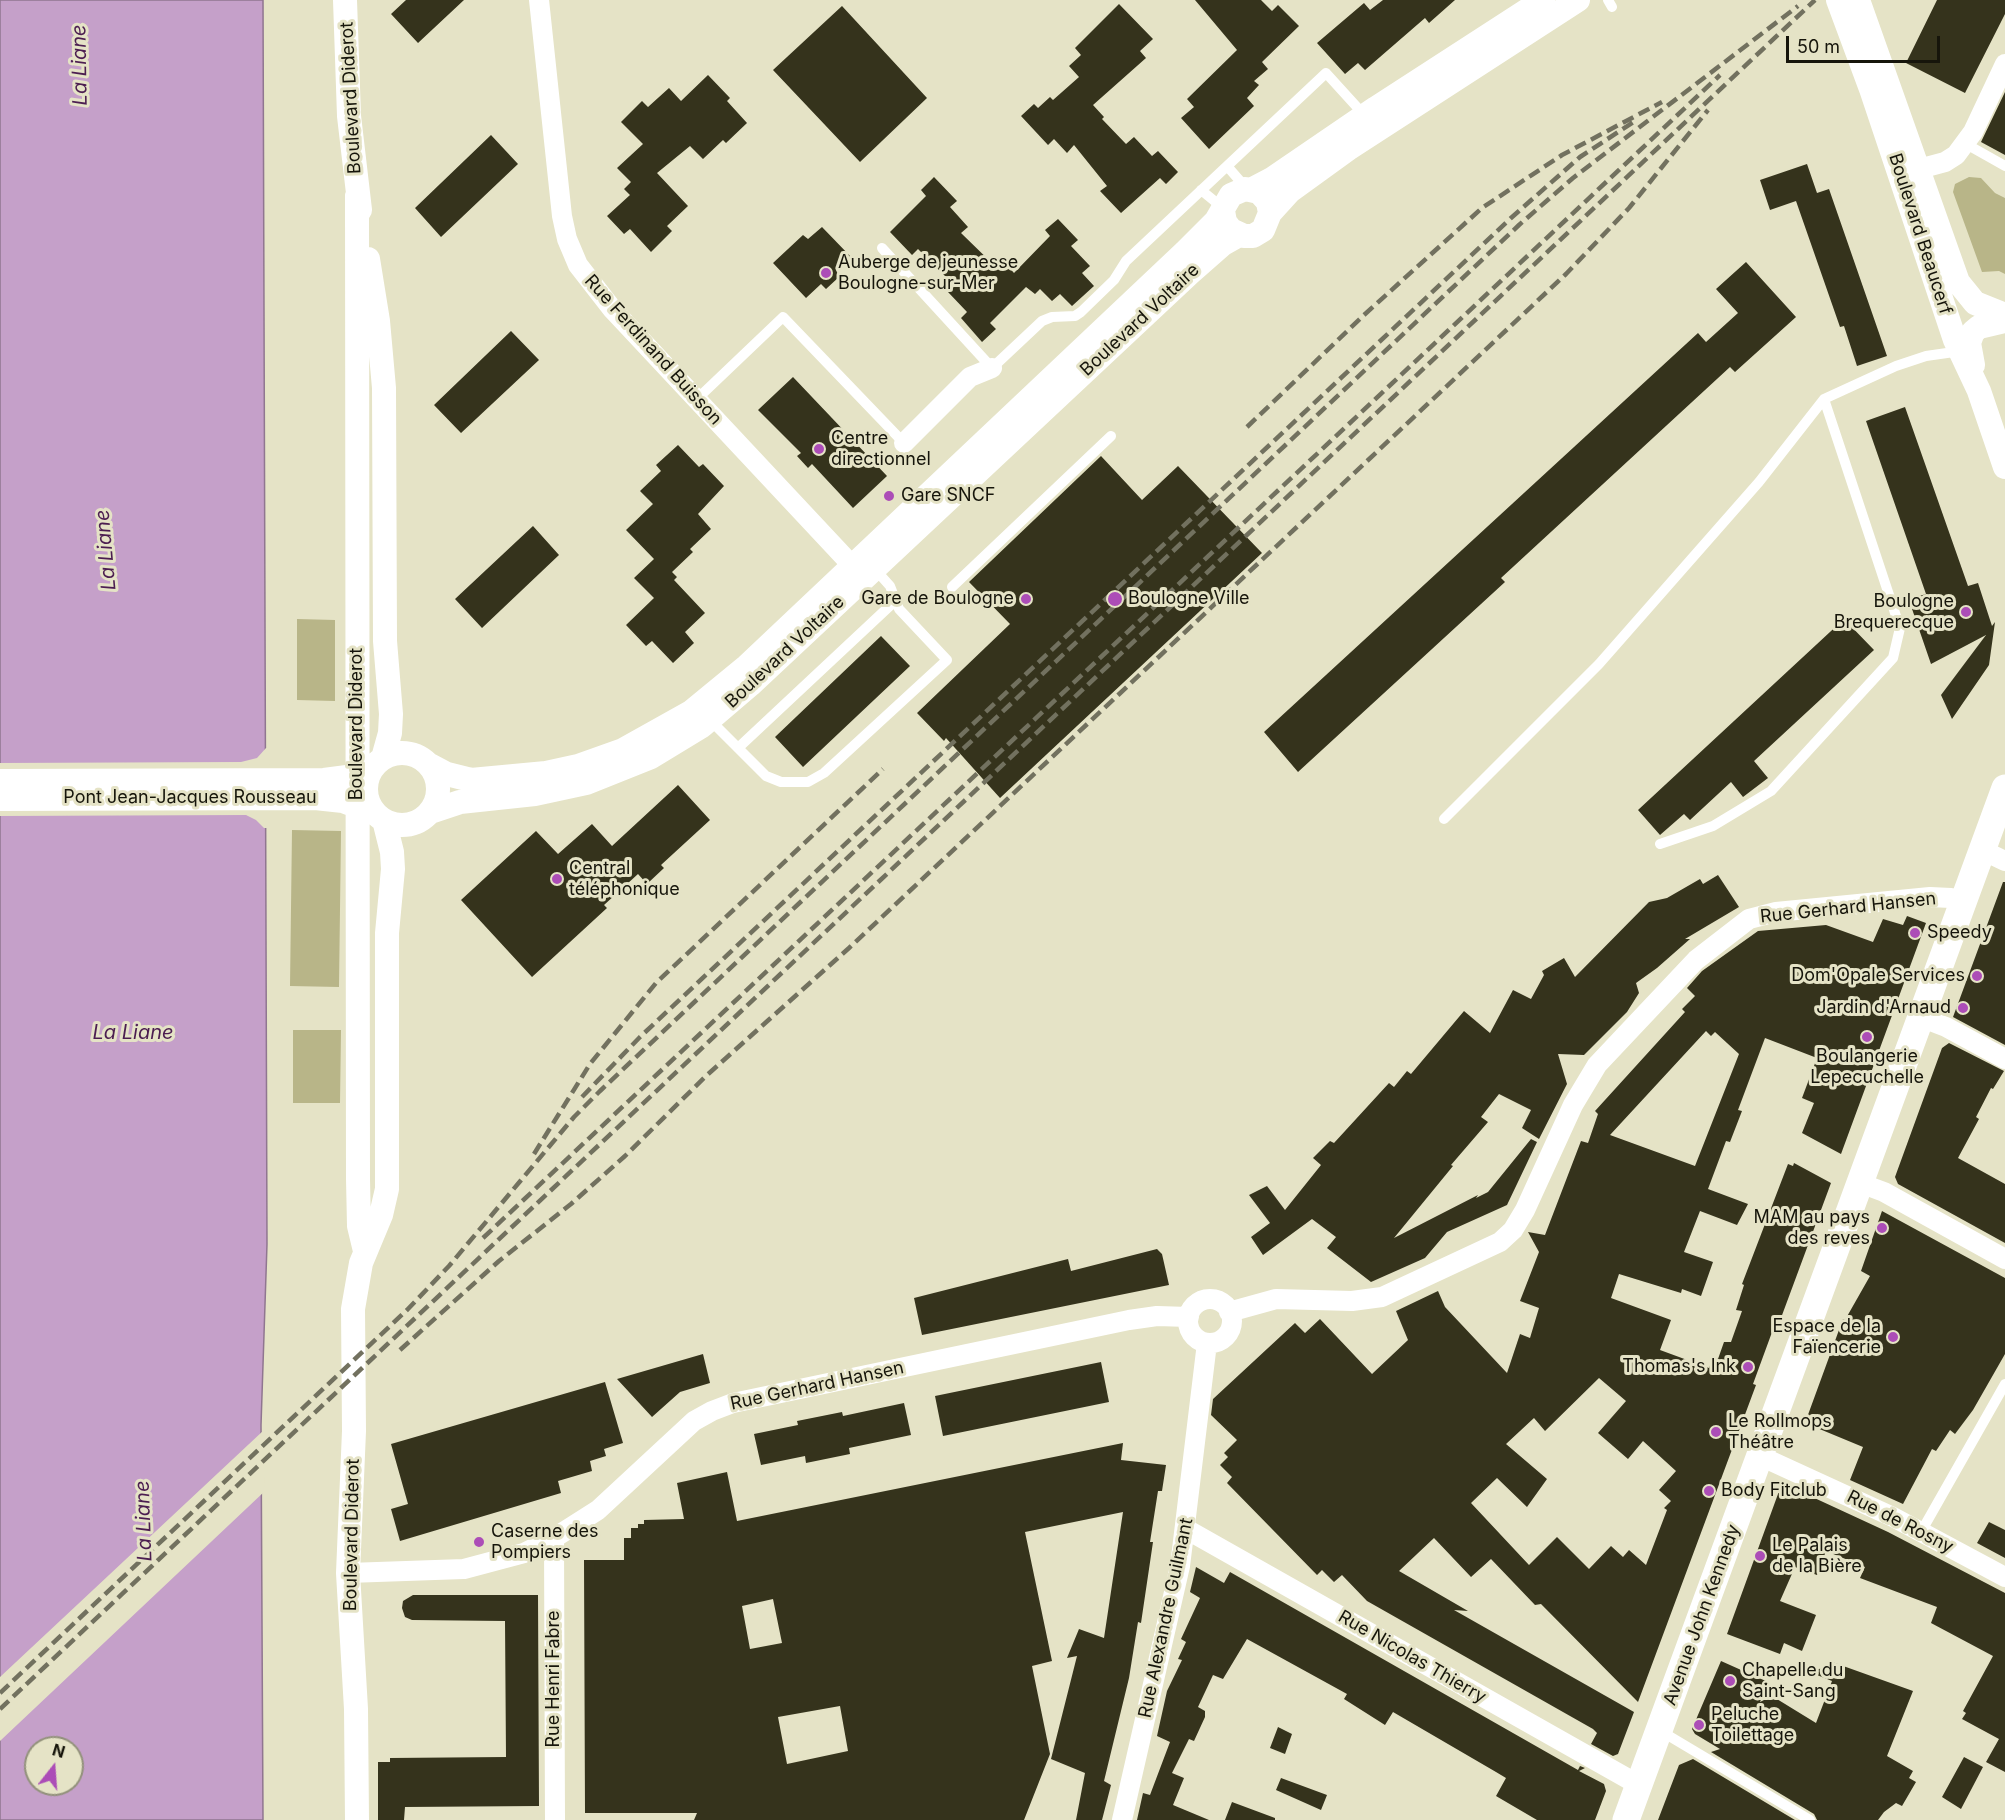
<!DOCTYPE html>
<html>
<head>
<meta charset="utf-8">
<style>
  body { margin:0 }
  #map { position:relative; width:2005px; height:1820px; overflow:hidden; background:#e5e3c6; font-family:Inter,sans-serif }
  canvas { display:block }
  .north { position:absolute; left:24px; top:1736px; width:60px; height:60px; box-sizing:border-box; background:#e5e3c6; border:2px solid #92917b; border-radius:50%; rotate:17deg; font-size:16px; font-weight:700; line-height:24px; text-align:center; color:#16150b }
  .north::after { content:''; display:block; margin:auto; width:21px; height:27px; background:#ac4db7; clip-path:polygon(50% 0,100% 100%,50% 72%,0 100%) }
  .scale { position:absolute; left:1786px; top:36px; width:154px; height:27px; box-sizing:border-box; border:3px solid #16150b; border-top:0; padding-left:8px; font-size:18px; line-height:21px; white-space:nowrap; color:#16150b; -webkit-text-stroke:4px #e5e3c6; paint-order:stroke }
</style>
</head>
<body>
<div id="map">
<canvas width="2005" height="1820"></canvas>
<div class="north">N</div>
<div class="scale">50 m</div>
</div>
<script>
const ctx = document.querySelector('canvas').getContext('2d');
ctx.lineJoin = 'round';
function fill(path, color) {
  ctx.fillStyle = color;
  ctx.fill(path, 'evenodd');
}
function poly(rows) {
  const path = new Path2D();
  for (const r of rows) {
    if (r.length === 3) {
      path.moveTo(r[0] + r[2], r[1]);
      path.arc(r[0], r[1], r[2], 0, 2 * Math.PI);
      continue;
    }
    path.moveTo(r[0], r[1]);
    for (let i = 2; i < r.length; i += 2) path.lineTo(r[i], r[i + 1]);
  }
  return path;
}
function trace(path, color, width, dash) {
  ctx.strokeStyle = color;
  ctx.lineWidth = width;
  ctx.lineCap = dash ? 'butt' : 'round';
  ctx.setLineDash(dash || []);
  ctx.stroke(path);
}
function drawText(font, color, halo, rows, align = 'center') {
  ctx.font = font + ' Inter,sans-serif';
  ctx.lineWidth = 6;
  ctx.setLineDash([]);
  ctx.textBaseline = 'middle';
  ctx.strokeStyle = halo;
  ctx.fillStyle = color;
  for (const [text, x, y, turn = 0] of rows) {
    ctx.save();
    ctx.translate(x, y);
    ctx.rotate((+turn || 0) * Math.PI / 180);
    ctx.textAlign = isNaN(turn) ? turn : align;
    if (halo) ctx.strokeText(text, 0, 0);
    ctx.fillText(text, 0, 0);
    ctx.restore();
  }
}
const green = poly([
  [1969,177,1981,178,1995,193,2005,198,2005,274,1999,271,1982,272,1953,192,1955,184],
  [297,619,335,620,335,701,297,700],
  [292,830,341,831,339,987,290,986],
  [293,1030,341,1030,340,1103,293,1103]
]);
const water = poly([
  [0,0,263,0,267,1244,261,1425,263,1820,0,1820,0,0],
  [36,1748,72,1748,72,1784,36,1784,36,1748]
]);
const pier = poly([
  [266,748,270,748,269,828,264,828,256,820,246,815,0,816,0,763,241,762,257,758],
  [264,1430,265,1491,0,1741,0,1677]
]);
const building = poly([
  [406,0,464,0,418,43,391,14],
  [1195,0,1261,0,1272,11,1278,5,1299,26,1262,62,1268,69,1254,81,1259,85,1247,98,1254,106,1209,149,1181,118,1194,107,1187,99,1237,50],
  [1383,0,1455,0,1429,23,1425,18,1365,70,1358,63,1345,74,1317,43,1364,3,1370,10],
  [1937,0,2005,0,2005,14,1965,93,1906,63],
  [1119,4,1153,39,1140,51,1146,58,1093,105,1104,117,1102,119,1126,144,1134,137,1152,156,1158,151,1178,172,1166,184,1160,178,1121,213,1100,191,1107,186,1074,145,1067,153,1054,139,1048,145,1021,116,1034,104,1038,108,1050,97,1053,100,1079,77,1069,66,1081,55,1075,48],
  [842,6,927,98,860,162,773,70],
  [708,75,730,98,727,101,747,123,726,143,723,140,703,159,690,146,657,173,688,206,667,226,672,231,651,252,630,229,624,234,607,216,630,195,624,189,631,182,617,168,643,144,621,122,642,101,648,107,669,88,681,101],
  [2005,92,2005,155,1981,142],
  [491,135,518,164,441,237,415,208],
  [1807,164,1817,193,1829,189,1887,356,1857,366,1844,326,1840,327,1796,201,1770,210,1760,180],
  [934,177,957,201,950,207,968,227,961,233,998,269,1005,263,1014,273,1050,236,1045,230,1058,219,1078,240,1071,246,1090,266,1082,273,1094,286,1072,306,1060,294,1052,301,1040,289,1035,294,1026,287,990,323,996,329,982,342,961,318,967,312,948,292,955,286,918,249,912,255,890,232,926,196,921,190],
  [822,227,851,257,836,270,839,277,826,289,821,284,806,298,773,263,803,235,808,239],
  [1746,262,1796,317,1735,372,1730,367,1501,578,1505,582,1298,772,1264,732,1698,333,1706,342,1738,313,1716,289],
  [511,331,539,360,461,433,434,405],
  [793,377,887,476,853,508,812,464,808,468,797,456,801,453,758,410],
  [1905,407,1968,586,1978,583,1992,626,1995,622,1989,665,1952,719,1941,695,1986,635,1931,664,1911,606,1918,603,1916,597,1926,594,1866,421],
  [678,445,699,467,703,464,724,486,698,514,711,529,690,549,693,552,672,572,677,577,674,580,705,613,685,632,694,643,673,663,652,641,646,646,626,625,654,598,634,578,654,559,626,530,653,504,640,491,661,471,656,465],
  [1101,456,1142,500,1178,466,1262,553,1000,798,946,738,944,741,917,713,1010,624,969,582],
  [533,526,559,555,482,628,455,599],
  [1844,619,1874,650,1754,761,1768,778,1743,797,1731,782,1690,820,1684,814,1660,835,1638,810],
  [881,636,910,666,803,767,775,737],
  [678,785,710,820,661,865,664,868,647,884,638,874,604,905,607,908,532,977,461,900,536,831,558,854,592,824,612,846],
  [1718,875,1739,907,1685,939,1690,939,1657,968,1636,983,1639,993,1627,1012,1584,1055,1558,1054,1567,1084,1539,1139,1522,1128,1531,1110,1499,1094,1481,1117,1488,1122,1451,1165,1453,1166,1394,1238,1478,1195,1476,1198,1488,1192,1531,1139,1537,1142,1507,1205,1447,1232,1425,1258,1371,1282,1327,1248,1336,1237,1312,1219,1263,1255,1251,1237,1270,1223,1249,1195,1267,1186,1285,1210,1321,1165,1313,1158,1330,1141,1334,1143,1389,1083,1394,1087,1407,1071,1411,1074,1464,1011,1490,1033,1513,990,1531,999,1544,975,1542,971,1564,958,1575,977,1649,902,1667,898,1700,879,1703,884],
  [2003,882,2005,882,2005,1045,1953,1017],
  [1907,916,1926,923,1841,1154,1802,1133,1814,1103,1802,1098,1817,1058,1765,1038,1738,1110,1742,1111,1730,1142,1726,1141,1708,1189,1748,1204,1737,1225,1700,1211,1684,1252,1713,1262,1701,1296,1682,1289,1681,1293,1619,1274,1611,1298,1671,1320,1660,1350,1709,1368,1713,1358,1718,1359,1724,1342,1731,1342,1742,1311,1736,1310,1744,1285,1742,1284,1788,1164,1793,1166,1794,1163,1831,1183,1778,1326,1775,1324,1753,1384,1756,1385,1638,1702,1541,1604,1535,1605,1491,1559,1471,1577,1434,1538,1399,1571,1468,1611,1454,1610,1634,1712,1618,1754,1613,1756,1591,1744,1597,1733,1593,1729,1367,1601,1342,1575,1334,1582,1322,1570,1317,1575,1227,1483,1232,1477,1220,1465,1228,1457,1224,1453,1237,1440,1211,1415,1213,1399,1295,1323,1305,1333,1320,1319,1372,1374,1408,1340,1396,1311,1438,1291,1445,1307,1507,1373,1520,1334,1530,1338,1539,1308,1520,1301,1539,1252,1528,1232,1545,1235,1581,1141,1588,1143,1598,1114,1595,1111,1685,1012,1682,1009,1695,996,1687,988,1702,971,1758,931,1826,925,1873,942,1883,919,1903,925],
  [1706,1031,1711,1036,1715,1032,1739,1054,1695,1166,1610,1135],
  [1599,1378,1626,1401,1598,1433,1628,1459,1643,1441,1676,1471,1659,1490,1671,1501,1664,1508,1667,1510,1646,1565,1629,1550,1623,1557,1611,1546,1589,1569,1557,1537,1529,1565,1471,1503,1497,1478,1527,1507,1547,1479,1506,1444,1534,1418,1545,1431],
  [1949,1043,2004,1071,1993,1089,1991,1088,1976,1117,1979,1119,1958,1158,2005,1184,2005,1243,1898,1184,1895,1177,1942,1048],
  [1882,1211,2005,1278,2005,1354,1973,1410,1955,1434,1950,1430,1936,1451,1932,1449,1903,1504,1850,1480,1863,1447,1805,1423,1843,1319,1845,1320,1870,1276,1861,1271],
  [1157,1249,1162,1254,1169,1285,922,1335,914,1298,1068,1259,1071,1271],
  [703,1354,710,1383,680,1392,652,1417,617,1379],
  [1101,1362,1109,1402,943,1436,935,1396],
  [605,1382,623,1443,604,1449,606,1456,590,1461,592,1471,558,1481,561,1493,400,1541,391,1509,408,1504,391,1444],
  [904,1403,911,1435,849,1448,850,1454,806,1463,805,1456,761,1465,754,1434,798,1425,797,1421,842,1412,843,1416],
  [1123,1443,1121,1460,1166,1465,1162,1491,1158,1491,1150,1542,1153,1542,1141,1623,1138,1622,1129,1678,1104,1781,1111,1785,1102,1820,1076,1820,1085,1773,1051,1759,1077,1656,1067,1658,1079,1629,1104,1638,1123,1512,1025,1532,1052,1661,1032,1666,1050,1754,1024,1820,694,1820,697,1813,585,1813,584,1560,624,1560,624,1538,631,1538,631,1528,638,1528,638,1524,644,1524,644,1520,684,1519,677,1483,727,1472,737,1521],
  [773,1599,782,1643,750,1649,742,1606],
  [840,1706,848,1751,787,1764,778,1717],
  [1782,1483,1888,1532,2005,1593,2005,1772,1986,1762,1999,1739,1962,1719,1966,1713,1963,1711,1993,1656,1931,1623,1937,1607,1860,1578,1865,1567,1826,1551,1817,1575,1795,1567,1780,1601,1816,1615,1802,1651,1784,1643,1780,1654,1727,1634],
  [1989,1522,2005,1530,2005,1558,1977,1543],
  [1196,1567,1224,1583,1230,1572,1578,1770,1580,1766,1585,1768,1579,1771,1604,1784,1606,1791,1595,1820,1537,1820,1496,1796,1506,1778,1496,1772,1393,1712,1385,1725,1344,1699,1347,1694,1247,1639,1223,1679,1213,1675,1198,1707,1205,1711,1205,1717,1194,1741,1189,1739,1172,1773,1184,1778,1173,1805,1209,1820,1137,1820,1143,1793,1150,1795,1170,1742,1157,1736,1167,1691,1182,1660,1178,1659,1186,1642,1181,1639,1200,1598,1190,1592],
  [413,1595,538,1595,539,1806,405,1807,404,1820,378,1820,378,1762,390,1762,390,1758,506,1757,505,1621,412,1620,405,1617,402,1608,403,1601],
  [1721,1661,1768,1682,1760,1702,1772,1696,1816,1723,1832,1681,1812,1673,1832,1662,1913,1691,1887,1756,1913,1771,1909,1778,1916,1782,1902,1806,1896,1803,1884,1812,1878,1820,1817,1820,1814,1814,1711,1752,1720,1749,1695,1734,1692,1729],
  [1278,1727,1292,1734,1285,1754,1270,1748],
  [1964,1757,1983,1767,1961,1809,1942,1797],
  [1693,1759,1795,1820,1658,1820,1679,1765],
  [1281,1778,1327,1795,1321,1810,1276,1790],
  [1232,1802,1275,1818,1275,1820,1225,1820]
]);
const service = poly([
  [1608,0,1612,7],
  [1966,144,2005,166],
  [1227,166,1247,189],
  [1201,190,1223,208],
  [882,248,992,368,1042,321,1052,317,1075,316,1081,312,1114,280,1126,261,1326,73,1366,117],
  [697,399,783,317,904,443],
  [952,587,1111,436],
  [710,720,766,776,781,782,808,782,824,773,947,660,899,609,890,586,873,567],
  [738,748,895,601],
  [1444,819,1599,664,1759,482,1824,399,1896,366,1926,356,1961,351],
  [1660,844,1713,826,1771,791,1893,658,1900,628,1824,399],
  [1921,1532,2005,1384],
  [1659,1730,1810,1820]
]);
const minor = poly([
  [539,0,562,216,567,239,578,265,613,310,862,576],
  [1904,173,1945,162,1956,155,1973,132,2005,64],
  [904,443,970,377,992,368],
  [1982,850,2005,861],
  [1920,1017,1946,1027,2005,1059],
  [1860,1183,1884,1192,2005,1259],
  [1210,1321,22],
  [1229,1312,1276,1299,1352,1301,1382,1297,1500,1242,1513,1230,1525,1210,1573,1105,1597,1065,1696,960,1749,919,1776,912,1930,897,1951,898,1962,902],
  [1760,1456,1893,1517,2005,1577],
  [1186,1529,1639,1785],
  [554,1538,555,1820],
  [348,1573,464,1569,524,1553,554,1538,598,1510,694,1421,712,1411,733,1403,1129,1320,1157,1316,1189,1317],
  [1122,1820,1180,1566,1207,1343]
]);
const tertiary = poly([
  [345,0,349,116,360,210],
  [1838,0,1871,89,1955,340,1979,391,2005,467],
  [1858,0,1958,282,1975,303,2005,315],
  [1251,190,1272,179,1376,108,1543,0],
  [357,196,358,1179,359,1226,365,1251],
  [1270,213,1290,191,1348,149,1578,0],
  [368,259,378,321,384,388,385,641,391,714,390,733,383,758],
  [1973,365,1969,343,1973,332,1979,327,2005,321],
  [402,789,36],
  [430,765,447,774,471,780,546,773,578,766,623,750,691,712,747,666,1185,252,1216,221,1231,195,1245,189,1259,192,1268,202,1270,213,1263,230,1253,236,1244,236,1231,230,1225,222,1223,211],
  [0,781,324,780,347,777,372,769],
  [0,799,315,798,343,801,372,812],
  [430,812,460,802,535,794,586,783,651,757,702,726,750,685,1190,273,1223,244,1239,235],
  [357,1820,356,1709,348,1573,354,1431,353,1309,361,1263,381,1215,387,1189,387,933,393,869,392,852,384,820]
]);
const secondary = poly([
  [1626,1820,2005,788]
]);
const rail = poly([
  [1247,427,1364,315,1482,208,1562,155,1662,102],
  [582,1097,640,1037,1511,218,1580,157,1635,121],
  [534,1154,590,1064,656,983,883,769],
  [483,1238,1720,75],
  [400,1350,499,1261,571,1204,625,1156,706,1076,849,948,1566,274,1629,208,1708,110],
  [0,1693,407,1310,449,1266,574,1117,600,1091,1519,225,1573,178,1798,6],
  [0,1709,1815,0]
]);
const markers = [
  [826,273,6,"#ac4db7"],
  [819,449,6,"#ac4db7"],
  [889,496,6,"#ac4db7"],
  [1026,599,6,"#ac4db7"],
  [1115,599,8,"#ac4db7"],
  [1966,612,6,"#ac4db7"],
  [557,879,6,"#ac4db7"],
  [1915,933,6,"#ac4db7"],
  [1977,976,6,"#ac4db7"],
  [1963,1008,6,"#ac4db7"],
  [1867,1037,6,"#ac4db7"],
  [1882,1228,6,"#ac4db7"],
  [1893,1337,6,"#ac4db7"],
  [1748,1367,6,"#ac4db7"],
  [1716,1432,6,"#ac4db7"],
  [1709,1491,6,"#ac4db7"],
  [479,1542,6,"#ac4db7"],
  [1760,1556,6,"#ac4db7"],
  [1730,1681,6,"#ac4db7"],
  [1699,1725,6,"#ac4db7"]
];
const streetNames = [
  ["Boulevard Diderot",351,98,-93],
  ["Boulevard Beaucerf",1920,234,72],
  ["Boulevard Voltaire",1140,320,-43],
  ["Rue Ferdinand Buisson",653,350,48],
  ["Boulevard Voltaire",785,652,-43],
  ["Boulevard Diderot",357,724,-90],
  ["Pont Jean-Jacques Rousseau",190,798],
  ["Rue Gerhard Hansen",1848,908,-6],
  ["Rue Gerhard Hansen",817,1386,-12],
  ["Rue de Rosny",1900,1522,27],
  ["Boulevard Diderot",352,1535,-89],
  ["Avenue John Kennedy",1702,1615,-70],
  ["Rue Alexandre Guilmant",1166,1618,-78],
  ["Rue Nicolas Thierry",1412,1657,30],
  ["Rue Henri Fabre",554,1679,-90]
];
const poiNames = [
  ["Auberge de jeunesse",838,263],
  ["Boulogne-sur-Mer",838,284],
  ["Centre",831,439],
  ["directionnel",831,460],
  ["Gare SNCF",901,496],
  ["Gare de Boulogne",1014,599,"right"],
  ["Boulogne Ville",1128,599],
  ["Boulogne",1954,602,"right"],
  ["Brequerecque",1954,623,"right"],
  ["Central",569,869],
  ["téléphonique",569,890],
  ["Speedy",1927,933],
  ["Dom'Opale Services",1965,976,"right"],
  ["Jardin d'Arnaud",1951,1008,"right"],
  ["Boulangerie",1867,1057,"center"],
  ["Lepecuchelle",1867,1078,"center"],
  ["MAM au pays",1870,1218,"right"],
  ["des reves",1870,1239,"right"],
  ["Espace de la",1881,1327,"right"],
  ["Faïencerie",1881,1348,"right"],
  ["Thomas's Ink",1736,1367,"right"],
  ["Le Rollmops",1728,1422],
  ["Théâtre",1728,1443],
  ["Body Fitclub",1721,1491],
  ["Caserne des",491,1532],
  ["Pompiers",491,1553],
  ["Le Palais",1772,1546],
  ["de la Bière",1772,1567],
  ["Chapelle du",1742,1671],
  ["Saint-Sang",1742,1692],
  ["Peluche",1711,1715],
  ["Toilettage",1711,1736]
];
const waterNames = [
  ["La Liane",80,65,-91],
  ["La Liane",106,550,-95],
  ["La Liane",133,1033],
  ["La Liane",144,1521,-92]
];
fill(green, '#b8b588');
fill(water, '#c5a0c9');
trace(water, '#907690', 1.5);
fill(pier, '#e5e3c6');
fill(building, '#35331c');
trace(service, '#fff', 10);
trace(minor, '#fff', 20);
trace(tertiary, '#fff', 24);
trace(secondary, '#fff', 27);
trace(rail, '#72715f', 4.5, [12, 6]);
for (const [x, y, r, color] of markers) {
  const dot = new Path2D();
  dot.arc(x, y, r, 0, 2 * Math.PI);
  ctx.fillStyle = color;
  ctx.fill(dot);
  trace(dot, '#e5e3c6', 2);
}
drawText('18px', '#16150b', '#e5e3c6', streetNames);
drawText('18px', '#16150b', '#e5e3c6', poiNames, 'left');
drawText('italic 20px', '#4c1e51', '#e5e3c6', waterNames);
</script>
</body>
</html>
